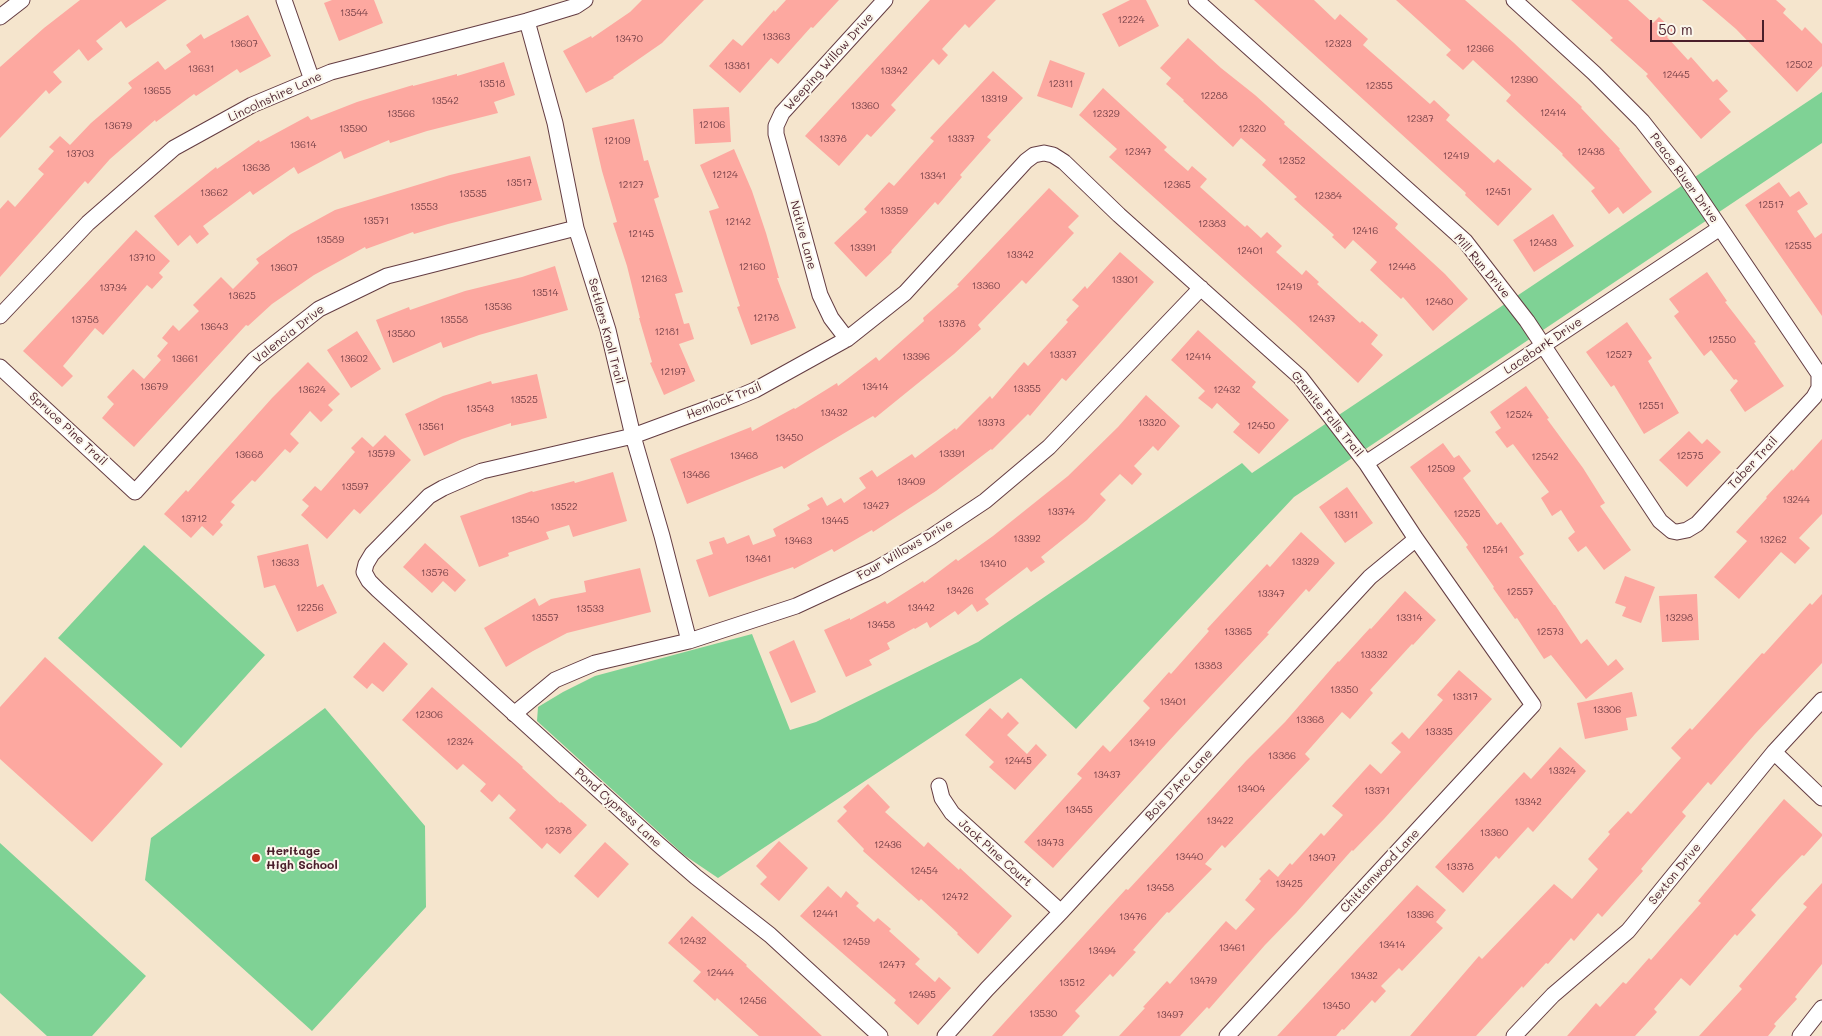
<!DOCTYPE html>
<html>
<head>
<meta charset="utf-8">
<style>
  body { margin:0 }
  #map { position:relative; width:1822px; height:1036px; overflow:hidden; background:#f5e5cd; font-family:Mali,sans-serif }
  canvas { display:block }
  .scale { position:absolute; left:1650px; top:20px; width:114px; height:22px; box-sizing:border-box; border:2px solid #4a1f2b; border-top:0; padding-left:6px; font-size:15px; line-height:18px; white-space:nowrap; color:#4a1f2b; -webkit-text-stroke:4px #fbf7ec; paint-order:stroke }
</style>
</head>
<body>
<div id="map">
<canvas width="1822" height="1036"></canvas>
<div class="scale">50 m</div>
</div>
<script>
const ctx = document.querySelector('canvas').getContext('2d');
ctx.lineJoin = 'round';
function fill(path, color) {
  ctx.fillStyle = color;
  ctx.fill(path, 'evenodd');
}
function poly(rows) {
  const path = new Path2D();
  for (const r of rows) {
    path.moveTo(r[0], r[1]);
    for (let i = 2; i < r.length; i += 2) path.lineTo(r[i], r[i + 1]);
  }
  return path;
}
function trace(path, color, width, dash) {
  ctx.strokeStyle = color;
  ctx.lineWidth = width;
  ctx.lineCap = dash ? 'butt' : 'round';
  ctx.setLineDash(dash || []);
  ctx.stroke(path);
}
function drawText(font, color, halo, rows, align = 'center') {
  ctx.font = font + ' Mali,sans-serif';
  ctx.lineWidth = 4;
  ctx.setLineDash([]);
  ctx.textBaseline = 'middle';
  ctx.strokeStyle = halo;
  ctx.fillStyle = color;
  for (const [text, x, y, turn = 0] of rows) {
    ctx.save();
    ctx.translate(x, y);
    ctx.rotate((+turn || 0) * Math.PI / 180);
    ctx.textAlign = isNaN(turn) ? turn : align;
    if (halo) ctx.strokeText(text, 0, 0);
    ctx.fillText(text, 0, 0);
    ctx.restore();
  }
}
const green = poly([
  [1822,92,1822,143,1294,497,1076,729,1021,678,718,878,684,855,537,721,538,707,563,692,595,676,752,634,790,730,816,722,978,642,1242,463,1252,473],
  [144,545,265,655,181,748,58,638],
  [325,708,425,826,426,907,312,1031,145,880,151,838],
  [0,843,146,976,92,1036,47,1036,0,993]
]);
const building = poly([
  [80,0,167,0,126,28,121,21,96,41,103,49,88,61,79,49,53,72,62,82,49,94,46,90,0,138,0,67,44,28],
  [332,0,374,0,383,23,339,41,324,3],
  [642,0,704,0,662,43,613,77,614,78,586,93,563,51,591,36,592,38,630,12],
  [786,0,839,0,813,28,811,27,778,64,771,58,740,93,709,66,733,39,742,46,774,10,775,12],
  [930,0,996,0,969,28,965,24,942,49,948,55,939,65,933,59,891,105,896,110,871,137,867,134,839,166,805,136],
  [1130,0,1146,0,1159,26,1119,47,1102,14],
  [1254,0,1314,0,1335,20,1340,14,1368,39,1363,45,1430,104,1434,100,1450,115,1446,120,1494,163,1498,159,1532,189,1498,226,1465,195,1466,193],
  [1396,0,1465,0,1514,43,1582,107,1581,108,1620,149,1619,150,1652,192,1623,214,1618,207,1609,214,1591,191,1595,188,1562,155,1563,154,1506,101,1511,95,1473,60,1463,70,1446,55,1451,50],
  [1571,0,1628,0,1653,23,1659,17,1673,30,1667,37,1688,60,1691,57,1713,82,1717,79,1728,91,1719,99,1731,112,1701,139,1646,76,1648,74,1610,40,1613,38],
  [1702,0,1776,0,1786,9,1783,13,1802,31,1805,27,1822,44,1822,66,1797,92,1736,29],
  [248,15,271,56,240,73,237,69,196,96,194,94,156,122,155,120,110,159,88,184,85,181,0,277,0,209,8,200,15,207,44,174,38,169,54,151,49,147,60,136,70,145,91,123,132,88,128,83,158,61,165,70,191,52,186,45,201,34,204,39],
  [1188,38,1221,68,1255,95,1285,122,1284,124,1398,224,1395,228,1445,274,1468,299,1433,331,1403,297,1401,299,1370,270,1377,262,1353,240,1345,249,1332,237,1334,235,1294,199,1297,197,1262,165,1266,160,1241,138,1233,147,1183,101,1184,100,1166,84,1171,78,1160,68],
  [1050,60,1085,73,1072,108,1037,96],
  [504,62,515,95,494,102,498,113,427,131,390,143,389,140,344,159,341,151,298,174,294,167,253,195,250,191,203,226,209,234,197,244,190,235,178,246,154,216,216,167,217,169,259,140,260,142,308,116,311,120,357,102,413,85,413,86,457,74,457,76],
  [993,71,1023,98,987,137,991,140,960,175,962,177,938,205,935,202,891,251,892,252,866,277,834,243,867,212,864,209,889,182,894,186,934,141,930,138],
  [1103,88,1167,147,1164,150,1188,171,1192,166,1207,179,1200,187,1245,227,1247,225,1261,238,1267,232,1282,246,1276,252,1302,275,1306,270,1319,282,1317,284,1360,323,1362,321,1378,335,1371,344,1383,355,1358,383,1294,323,1109,157,1117,149,1079,115],
  [729,107,731,142,695,144,693,109],
  [634,119,644,161,648,160,659,197,654,199,683,292,675,294,684,324,689,323,694,339,679,344,695,381,664,395,650,363,652,362,639,318,640,318,627,266,613,223,617,222,602,171,592,128],
  [734,149,752,191,766,233,779,278,777,278,796,328,751,345,737,307,740,306,709,211,719,208,700,165],
  [530,156,542,200,448,224,414,234,413,232,366,249,365,247,314,275,272,304,248,326,246,325,134,447,102,418,114,404,107,397,133,369,144,379,161,360,157,356,168,343,162,338,173,325,179,331,199,311,193,305,221,277,233,289,259,263,256,259,291,234,335,210,450,175],
  [1779,182,1790,197,1799,191,1808,204,1797,211,1815,238,1822,233,1822,316,1745,205],
  [1049,188,1079,216,1068,227,1074,233,1026,284,1022,280,978,325,981,329,954,354,875,418,873,416,784,469,782,466,687,504,670,459,751,427,752,431,794,408,795,409,837,383,838,386,876,357,879,361,924,321,923,318,959,286,957,285],
  [1553,214,1574,246,1534,272,1513,240],
  [136,230,170,261,159,273,163,277,152,289,147,285,103,335,95,328,63,366,73,376,62,387,23,351],
  [1120,252,1154,282,1066,381,1062,378,1030,416,1028,414,992,450,991,449,936,491,873,532,872,530,834,552,832,549,794,569,793,567,709,597,696,560,713,554,709,542,724,537,727,544,749,535,753,545,776,536,773,529,810,509,807,505,822,497,827,506,841,498,844,503,866,488,859,478,872,470,877,477,912,454,915,458,955,428,956,430,990,396,992,399,1024,362,1028,366,1068,322,1066,320,1079,306,1072,300,1085,286,1087,289],
  [555,266,568,310,479,335,443,348,441,342,393,363,376,320,409,307,410,310,465,291,522,277],
  [1707,272,1727,301,1725,302,1756,342,1754,343,1784,386,1745,412,1730,390,1738,381,1736,379,1734,380,1711,350,1704,356,1674,316,1679,312,1669,299],
  [1627,322,1652,358,1648,361,1679,413,1644,434,1614,385,1611,387,1586,352],
  [1198,330,1256,382,1252,387,1289,420,1259,454,1233,432,1240,424,1217,403,1212,409,1198,398,1205,391,1171,360],
  [357,331,381,369,351,388,327,350],
  [308,362,340,394,328,405,333,410,321,422,310,411,290,434,299,443,290,453,285,449,255,482,252,480,231,502,235,505,220,522,223,525,213,536,202,526,191,538,164,514,186,490,188,492,272,398],
  [537,374,547,418,511,426,511,423,462,439,424,456,405,414,443,396,491,381,492,384],
  [1526,386,1549,418,1547,419,1583,468,1605,503,1600,506,1631,550,1604,570,1586,546,1578,552,1568,538,1575,532,1561,510,1552,516,1541,498,1549,492,1513,444,1507,448,1495,432,1501,428,1490,412],
  [1146,395,1180,426,1158,451,1153,446,1134,466,1142,474,1132,485,1120,474,1100,494,1106,500,1087,520,1041,557,1045,562,1031,572,1027,567,985,599,989,604,977,612,972,604,958,615,955,611,930,628,927,622,915,629,914,628,887,643,890,649,869,660,872,665,846,677,824,630,850,618,850,620,885,601,887,604,923,581,924,583,956,559,958,561,993,536,1068,476,1118,427],
  [1689,431,1702,444,1707,439,1721,452,1687,487,1659,460],
  [385,435,411,460,360,514,354,509,327,539,301,515,309,506,302,500,315,486,321,491,355,452,351,448,362,437,373,447],
  [1822,439,1822,514,1799,538,1810,548,1795,564,1781,552,1739,599,1714,577,1747,541,1736,532,1767,498,1766,497,1792,469,1793,471],
  [1443,443,1454,458,1459,455,1471,471,1463,478,1497,525,1501,522,1524,554,1519,557,1554,605,1555,605,1581,644,1587,639,1608,666,1616,659,1624,669,1586,699,1551,655,1544,659,1517,618,1515,619,1493,588,1494,587,1466,547,1468,545,1410,467],
  [613,472,627,521,573,537,569,525,546,532,549,539,508,553,509,556,479,567,460,516,532,491,533,492,574,481,575,483],
  [1347,487,1373,523,1345,543,1319,507],
  [1301,532,1335,563,1309,592,1306,589,1267,633,1269,634,1177,732,1053,868,1024,842,1082,778,1077,774,1103,745,1110,752,1150,708,1143,701,1169,672,1171,674,1209,631,1207,629,1267,564,1270,567],
  [425,543,466,580,455,592,443,581,432,593,403,567],
  [308,544,317,587,323,584,337,613,297,632,275,585,264,588,257,556],
  [640,568,651,612,567,633,533,651,506,667,484,628,535,598,539,606,551,599,586,592,584,581],
  [1625,576,1655,587,1641,623,1622,616,1626,607,1615,603],
  [1405,591,1436,620,1413,645,1412,644,1370,690,1373,693,1350,719,1342,712,1305,754,1310,759,1225,848,1222,845,1205,864,1212,869,1169,913,1167,912,1133,950,1136,952,1113,977,1110,974,1075,1011,1080,1016,1062,1036,992,1036,1126,889,1128,890,1165,850,1246,761,1285,722,1338,661,1339,662,1370,628,1371,629],
  [1697,594,1699,640,1662,642,1659,596],
  [1822,594,1822,663,1755,734,1711,785,1708,782,1682,812,1686,816,1641,869,1643,871,1602,917,1598,913,1574,941,1571,938,1548,964,1546,963,1523,988,1522,986,1476,1036,1410,1036,1479,956,1482,959,1554,884,1572,899,1598,869,1588,859,1610,834,1608,832,1628,811,1631,814,1681,758,1671,748,1690,728,1692,730,1762,653,1764,654,1810,603,1812,605],
  [794,640,816,692,791,703,769,652],
  [384,642,408,664,383,692,372,683,367,689,353,677],
  [45,657,163,764,92,842,0,759,0,707],
  [1459,670,1492,699,1384,819,1353,851,1352,850,1296,913,1265,945,1209,1009,1207,1007,1180,1036,1119,1036,1145,1008,1143,1007,1167,981,1170,984,1226,921,1236,930,1255,909,1245,900,1261,881,1259,879,1269,869,1278,877,1290,863,1292,865,1321,833,1324,836,1343,815,1332,806,1370,764,1381,774,1401,752,1391,743,1402,732,1409,739,1443,700,1437,695],
  [432,687,523,767,522,768,560,803,561,802,587,825,560,854,547,843,542,849,509,818,516,810,499,794,492,802,480,791,486,784,463,764,457,770,402,720],
  [1632,692,1637,716,1626,718,1628,730,1585,739,1577,703],
  [990,708,1002,719,1008,712,1019,723,1007,735,1027,754,1036,744,1047,755,1015,790,989,767,994,762,965,735],
  [1560,747,1586,771,1533,832,1528,827,1499,859,1496,856,1463,893,1435,867,1524,772,1531,779],
  [868,784,890,807,885,812,924,847,928,842,959,870,960,868,1012,916,978,954,957,934,958,933,921,899,919,901,863,851,864,849,837,821,847,811,843,807],
  [1784,799,1822,834,1822,836,1804,856,1802,855,1778,880,1751,910,1756,915,1737,936,1735,934,1690,986,1681,978,1654,1009,1657,1012,1635,1036,1567,1036,1596,1003,1600,1007,1623,982,1626,984,1649,958,1651,960,1701,903,1698,901],
  [779,841,808,868,779,901,760,884,767,877,756,866],
  [605,842,629,864,598,898,574,876],
  [1822,883,1822,964,1795,997,1797,999,1774,1024,1776,1026,1768,1036,1699,1036,1742,989,1739,986,1807,907,1803,904],
  [1417,885,1446,910,1436,922,1443,928,1402,971,1399,968,1381,986,1386,991,1375,1003,1372,1000,1344,1030,1342,1029,1336,1036,1277,1036],
  [828,886,841,898,846,891,859,903,856,906,874,922,878,918,891,929,889,931,920,959,915,964,935,982,939,977,951,988,918,1025,894,1003,896,1000,800,916],
  [692,916,747,965,746,966,822,1036,759,1036,717,998,715,1001,693,981,701,972,668,943]
]);
const minor = poly([
  [284,0,312,80],
  [1196,0,1465,241,1527,321,1660,521,1672,531,1677,532,1687,530,1697,524,1814,397,1819,388,1819,374,1683,173,1642,121,1594,73,1514,0],
  [0,17,22,0],
  [527,21,555,123,576,228,608,330,633,436,662,536,689,641],
  [0,316,88,223,174,148,252,105,331,72,527,21,576,6,585,0],
  [847,339,831,318,820,295,776,134,776,126,782,113,885,0],
  [0,367,135,492,254,360,319,309,387,276,576,228],
  [1366,463,1720,228],
  [514,714,555,680,595,663,689,641,796,606,876,569,931,537,985,501,1049,447,1201,288],
  [1774,752,1822,798],
  [939,786,942,798,952,813,1061,912],
  [880,1036,770,935,696,877,658,844,378,590,369,581,364,572,366,564,372,554,429,496,443,488,482,471,633,436,736,398,755,390,847,339,905,293,1026,161,1034,155,1044,153,1053,155,1064,162,1119,215,1300,377,1366,463,1416,539,1533,705,1227,1036],
  [945,1036,987,989,1061,912,1370,577,1416,539],
  [1514,1036,1553,995,1628,931,1774,752,1822,700],
  [1800,1036,1822,1008]
]);
const markers = [
  [256,858,5,"#c8321e"]
];
const numberNames = [
  ["13544",354,13],
  ["12224",1131,20],
  ["13363",776,37],
  ["13470",629,39],
  ["13607",244,44],
  ["12323",1338,44],
  ["12366",1480,49],
  ["12502",1799,65],
  ["13381",737,66],
  ["13631",201,69],
  ["13342",894,71],
  ["12445",1676,75],
  ["12390",1524,80],
  ["13518",492,84],
  ["12311",1061,84],
  ["12355",1379,86],
  ["13655",157,91],
  ["12288",1214,96],
  ["13319",994,99],
  ["13542",445,101],
  ["13360",865,106],
  ["12414",1553,113],
  ["13566",401,114],
  ["12329",1106,114],
  ["12387",1420,119],
  ["12106",712,125],
  ["13679",118,126],
  ["13590",353,129],
  ["12320",1252,129],
  ["13378",833,139],
  ["13337",961,139],
  ["12109",617,141],
  ["13614",303,145],
  ["12347",1138,152],
  ["12438",1591,152],
  ["13703",80,154],
  ["12419",1456,156],
  ["12352",1292,161],
  ["13638",256,168],
  ["12124",725,175],
  ["13341",933,176],
  ["13517",519,183],
  ["12127",631,185],
  ["12365",1177,185],
  ["12451",1498,192],
  ["13662",214,193],
  ["13535",473,194],
  ["12384",1328,196],
  ["12517",1771,205],
  ["13553",424,207],
  ["13359",894,211],
  ["13571",376,221],
  ["12142",738,222],
  ["12383",1212,224],
  ["12416",1365,231],
  ["12145",641,234],
  ["13589",330,240],
  ["12483",1543,243],
  ["12535",1798,246],
  ["13391",863,248],
  ["12401",1250,251],
  ["13342",1020,255],
  ["13710",142,258],
  ["12160",752,267],
  ["12448",1402,267],
  ["13607",284,268],
  ["12163",654,279],
  ["13301",1125,280],
  ["13360",986,286],
  ["12419",1289,287],
  ["13734",113,288],
  ["13514",545,293],
  ["13625",242,296],
  ["12480",1439,302],
  ["13536",498,307],
  ["12178",766,318],
  ["12437",1322,319],
  ["13758",85,320],
  ["13558",454,320],
  ["13378",952,324],
  ["13643",214,327],
  ["12181",667,332],
  ["13580",401,334],
  ["12550",1722,340],
  ["13337",1063,355],
  ["12527",1619,355],
  ["13396",916,357],
  ["12414",1198,357],
  ["13661",185,359],
  ["13602",354,359],
  ["12197",673,372],
  ["13679",154,387],
  ["13414",875,387],
  ["13355",1027,389],
  ["13624",312,390],
  ["12432",1227,390],
  ["13525",524,400],
  ["12551",1651,406],
  ["13543",480,409],
  ["13432",834,413],
  ["12524",1519,415],
  ["13373",991,423],
  ["13320",1152,423],
  ["12450",1261,426],
  ["13561",431,427],
  ["13450",789,438],
  ["13579",381,454],
  ["13391",952,454],
  ["13668",249,455],
  ["13468",744,456],
  ["12575",1690,456],
  ["12542",1545,457],
  ["12509",1441,469],
  ["13486",696,475],
  ["13409",911,482],
  ["13597",355,487],
  ["13244",1796,500],
  ["13427",876,506],
  ["13522",564,507],
  ["13374",1061,512],
  ["12525",1467,514],
  ["13311",1346,515],
  ["13712",194,519],
  ["13540",525,520],
  ["13445",835,521],
  ["13392",1027,539],
  ["13262",1773,540],
  ["13463",798,541],
  ["12541",1495,550],
  ["13481",758,559],
  ["13329",1305,562],
  ["13633",285,563],
  ["13410",993,564],
  ["13576",435,573],
  ["13426",960,591],
  ["12557",1520,592],
  ["13347",1271,594],
  ["12256",310,608],
  ["13442",921,608],
  ["13533",590,609],
  ["13557",545,618],
  ["13314",1409,618],
  ["13298",1679,618],
  ["13458",881,625],
  ["13365",1238,632],
  ["12573",1550,632],
  ["13332",1374,655],
  ["13383",1208,666],
  ["13350",1344,690],
  ["13317",1465,697],
  ["13401",1173,702],
  ["13306",1607,710],
  ["12306",429,715],
  ["13368",1310,720],
  ["13335",1439,732],
  ["12324",460,742],
  ["13419",1142,743],
  ["13386",1282,756],
  ["12445",1018,761],
  ["13324",1562,771],
  ["13437",1107,775],
  ["13404",1251,789],
  ["13371",1377,791],
  ["13342",1528,802],
  ["13455",1079,810],
  ["13422",1220,821],
  ["12378",558,831],
  ["13360",1494,833],
  ["13473",1050,843],
  ["12436",888,845],
  ["13440",1189,857],
  ["13407",1322,858],
  ["13378",1460,867],
  ["12454",924,871],
  ["13425",1289,884],
  ["13458",1160,888],
  ["12472",955,897],
  ["12441",825,914],
  ["13396",1420,915],
  ["13476",1133,917],
  ["12432",693,941],
  ["12459",856,942],
  ["13414",1392,945],
  ["13461",1232,948],
  ["13494",1102,951],
  ["12477",892,965],
  ["12444",720,973],
  ["13432",1364,976],
  ["13479",1203,981],
  ["13512",1072,983],
  ["12495",922,995],
  ["12456",753,1001],
  ["13450",1336,1006],
  ["13530",1043,1014],
  ["13497",1170,1015]
];
const streetNames = [
  ["Weeping Willow Drive",829,62,-48],
  ["Lincolnshire Lane",275,97,-25],
  ["Peace River Drive",1684,178,54],
  ["Native Lane",803,235,75],
  ["Mill Run Drive",1482,266,50],
  ["Settlers Knoll Trail",606,331,75],
  ["Valencia Drive",289,334,-38],
  ["Lacebark Drive",1543,346,-34],
  ["Hemlock Trail",724,401,-22],
  ["Granite Falls Trail",1327,414,51],
  ["Spruce Pine Trail",68,429,43],
  ["Taber Trail",1753,463,-47],
  ["Four Willows Drive",905,550,-30],
  ["Bois D'Arc Lane",1179,785,-47],
  ["Pond Cypress Lane",618,808,42],
  ["Jack Pine Court",995,853,42],
  ["Chittamwood Lane",1380,871,-47],
  ["Sexton Drive",1675,874,-51]
];
const poiNames = [
  ["Heritage",266,851],
  ["High School",266,865]
];
fill(green, '#7fd295');
fill(building, '#fda8a0');
trace(minor, '#643d43', 17);
trace(minor, '#fff', 15);
for (const [x, y, r, color] of markers) {
  const dot = new Path2D();
  dot.arc(x, y, r, 0, 2 * Math.PI);
  ctx.fillStyle = color;
  ctx.fill(dot);
  trace(dot, '#fbf7ec', 2);
}
drawText('10px', '#774148', null, numberNames);
drawText('12px', '#4a1f2b', '#fbf7ec', streetNames);
drawText('bold 12px', '#4a1f2b', '#fbf7ec', poiNames, 'left');
</script>
</body>
</html>
